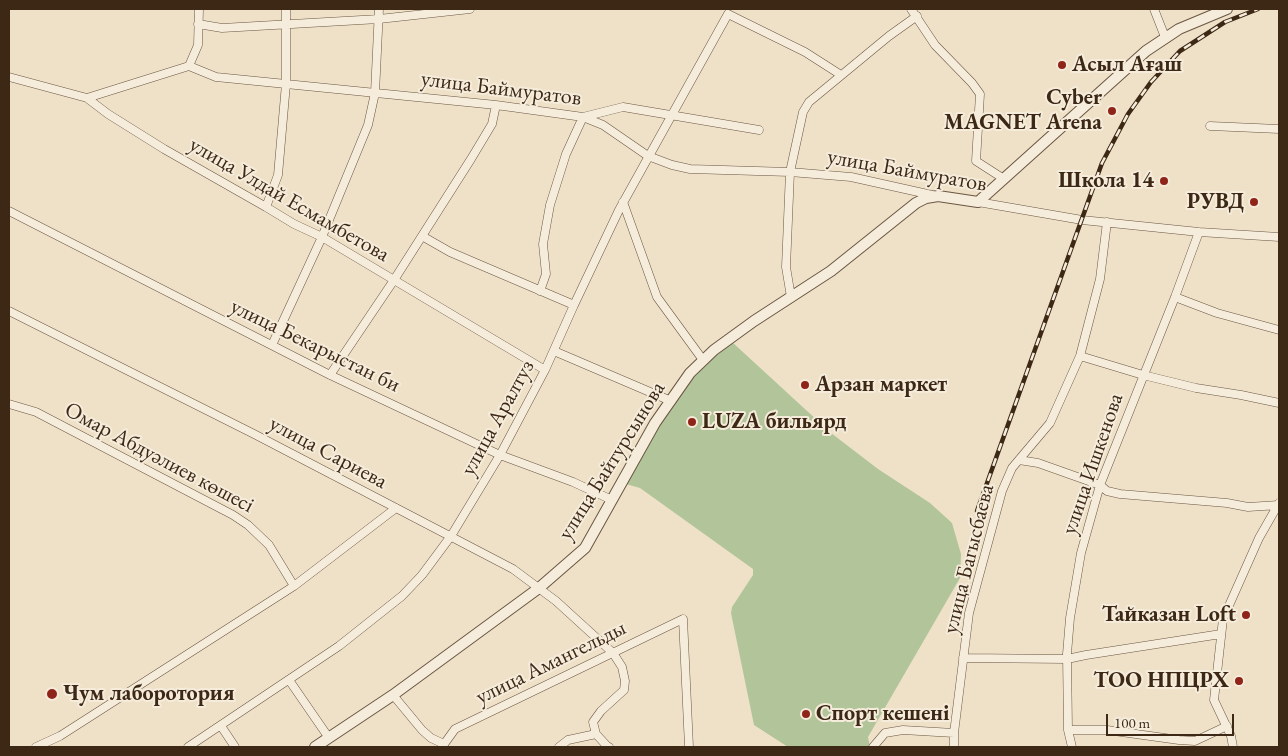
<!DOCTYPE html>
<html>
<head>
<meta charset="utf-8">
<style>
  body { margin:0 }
  #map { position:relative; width:1288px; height:756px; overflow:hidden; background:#efe1c7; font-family:"EB Garamond",serif }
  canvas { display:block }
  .frame { position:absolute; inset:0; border:10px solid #3d2815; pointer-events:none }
  .scale { position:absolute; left:1106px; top:714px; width:128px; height:22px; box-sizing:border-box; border:2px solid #3d2815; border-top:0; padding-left:6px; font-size:15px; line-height:18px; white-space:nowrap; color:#3d2815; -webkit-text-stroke:4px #f5ecdb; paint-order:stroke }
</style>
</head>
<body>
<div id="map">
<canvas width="1288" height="756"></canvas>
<div class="frame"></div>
<div class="scale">100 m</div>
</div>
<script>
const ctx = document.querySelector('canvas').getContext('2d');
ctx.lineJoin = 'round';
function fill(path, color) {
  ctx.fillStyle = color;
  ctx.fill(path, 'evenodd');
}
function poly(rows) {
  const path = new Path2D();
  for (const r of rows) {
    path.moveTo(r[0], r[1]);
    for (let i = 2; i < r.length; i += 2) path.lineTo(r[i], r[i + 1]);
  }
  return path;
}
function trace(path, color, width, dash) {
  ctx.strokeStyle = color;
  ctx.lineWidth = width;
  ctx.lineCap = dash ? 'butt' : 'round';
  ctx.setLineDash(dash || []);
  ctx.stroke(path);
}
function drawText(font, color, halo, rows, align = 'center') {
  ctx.font = font + ' "EB Garamond",serif';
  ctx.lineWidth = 4;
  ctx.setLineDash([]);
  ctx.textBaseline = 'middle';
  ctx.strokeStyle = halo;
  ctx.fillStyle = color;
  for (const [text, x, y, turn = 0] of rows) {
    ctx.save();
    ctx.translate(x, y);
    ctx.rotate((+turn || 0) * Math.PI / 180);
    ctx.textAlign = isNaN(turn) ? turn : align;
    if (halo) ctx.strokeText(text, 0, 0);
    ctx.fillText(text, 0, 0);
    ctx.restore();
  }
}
const green = poly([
  [732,342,831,433,878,469,930,503,952,523,961,554,960,578,868,737,870,747,788,747,754,725,731,613,732,607,753,575,753,569,640,488,626,484,657,429,683,390,704,366]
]);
const minor = poly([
  [911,9,935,45,972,83,980,94,976,161,1004,179],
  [1154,9,1165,37],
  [728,14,805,52,841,75],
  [198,24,222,28,379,19,470,9],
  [189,66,198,45,199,9],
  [9,77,87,98,108,114,164,149,266,207,294,224,322,237,545,370],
  [87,98,189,66,216,77,496,105,583,117,603,125,648,156,672,165,690,169,790,172,851,177,932,195],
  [1210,126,1279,129],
  [623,202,657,297,703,360],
  [978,202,1082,220,1199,232,1279,237],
  [266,207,278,175,286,84,286,9],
  [9,211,330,375,500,455,573,482,612,500],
  [422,236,450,252,574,305],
  [540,291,546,274,543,244,550,205,566,154,583,117,623,107,759,130],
  [791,297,786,267,790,172,803,112,809,102,889,36,917,16],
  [1175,297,1217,313,1279,330],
  [9,311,256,435,513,569,556,601,613,653,622,667,625,681,624,690,601,711,593,722,596,734,607,746,609,747],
  [272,345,322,237,368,125,375,93,379,9],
  [554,351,671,401],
  [1080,356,1143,375,1196,388,1241,395,1279,403],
  [330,375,394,280,471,159,492,124,496,105],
  [9,404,36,412,233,515,248,525,269,545,294,586],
  [1019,460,1038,463,1100,485,1107,491,1120,494,1227,503,1248,507,1279,505],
  [963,658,1067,659,1086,655,1221,634],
  [289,680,329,738],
  [393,695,422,730,431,738,444,744],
  [221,726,235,747],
  [1068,730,1107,730,1179,740,1195,741,1227,726],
  [36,747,60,736,294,586,396,508],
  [188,747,339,646,402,596,422,575,451,536,500,455,545,370,574,305,619,210,728,14],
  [442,747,455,729,683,619,689,747],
  [559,747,568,740,596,734],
  [873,747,885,733,903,730,954,733],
  [954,747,954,733,969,613,1002,491,1012,468,1050,423,1080,356,1100,279,1107,222],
  [1072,747,1068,730,1067,654,1070,618,1081,553,1100,485,1175,297,1199,232],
  [1233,747,1231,736,1214,700,1223,619,1259,538,1279,503]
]);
const tertiary = poly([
  [315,747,393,695,539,588,585,548,655,423,690,373,714,350,754,321,831,271,916,203,926,198,938,196,978,202,1146,51,1179,29,1227,9]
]);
const rail = poly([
  [977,511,1102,163,1128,114,1151,82,1180,51,1225,22,1258,9]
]);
const markers = [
  [1062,65,5,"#8f2418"],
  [1112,111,5,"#8f2418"],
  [1164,181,5,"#8f2418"],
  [1254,202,5,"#8f2418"],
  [805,385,5,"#8f2418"],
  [692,422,5,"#8f2418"],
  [1246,615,5,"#8f2418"],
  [1239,681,5,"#8f2418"],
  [52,694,6,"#8f2418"],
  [806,714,5,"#8f2418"]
];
const poiNames = [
  ["Асыл Ағаш",1072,65],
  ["Cyber",1102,98,"right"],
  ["MAGNET Arena",1102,123,"right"],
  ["Школа 14",1154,181,"right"],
  ["РУВД",1244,202,"right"],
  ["Арзан маркет",815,385],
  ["LUZA бильярд",702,422],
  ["Тайказан Loft",1236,615,"right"],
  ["ТОО НПЦРХ",1229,681,"right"],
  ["Чум лаборотория",63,694],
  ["Спорт кешені",816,714]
];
const streetNames = [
  ["улица Баймуратов",501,89,7],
  ["улица Баймуратов",907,171,10],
  ["улица Улдай Есмамбетова",289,200,30],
  ["улица Бекарыстан би",315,346,26],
  ["улица Аралтуз",498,418,-61],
  ["улица Сариева",328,453,28],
  ["Омар Абдуәлиев көшесі",159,458,28],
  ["улица Байтурсынова",612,461,-58],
  ["улица Ишкенова",1093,464,-71],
  ["улица Багысбаева",969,559,-76],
  ["улица Амангельды",551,663,-26]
];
fill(green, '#b2c49a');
trace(minor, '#6a5642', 9);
trace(tertiary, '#6a5642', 12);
trace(minor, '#f5ecdb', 8);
trace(tertiary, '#f5ecdb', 10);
trace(rail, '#3d2815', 4.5);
trace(rail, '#f5ecdb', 2.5, [8]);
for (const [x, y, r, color] of markers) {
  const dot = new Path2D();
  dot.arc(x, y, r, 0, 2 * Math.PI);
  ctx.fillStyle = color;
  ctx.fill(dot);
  trace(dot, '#f5ecdb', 2);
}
drawText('bold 22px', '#3d2815', '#f5ecdb', poiNames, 'left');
drawText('22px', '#3d2815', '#f5ecdb', streetNames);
</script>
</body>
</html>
